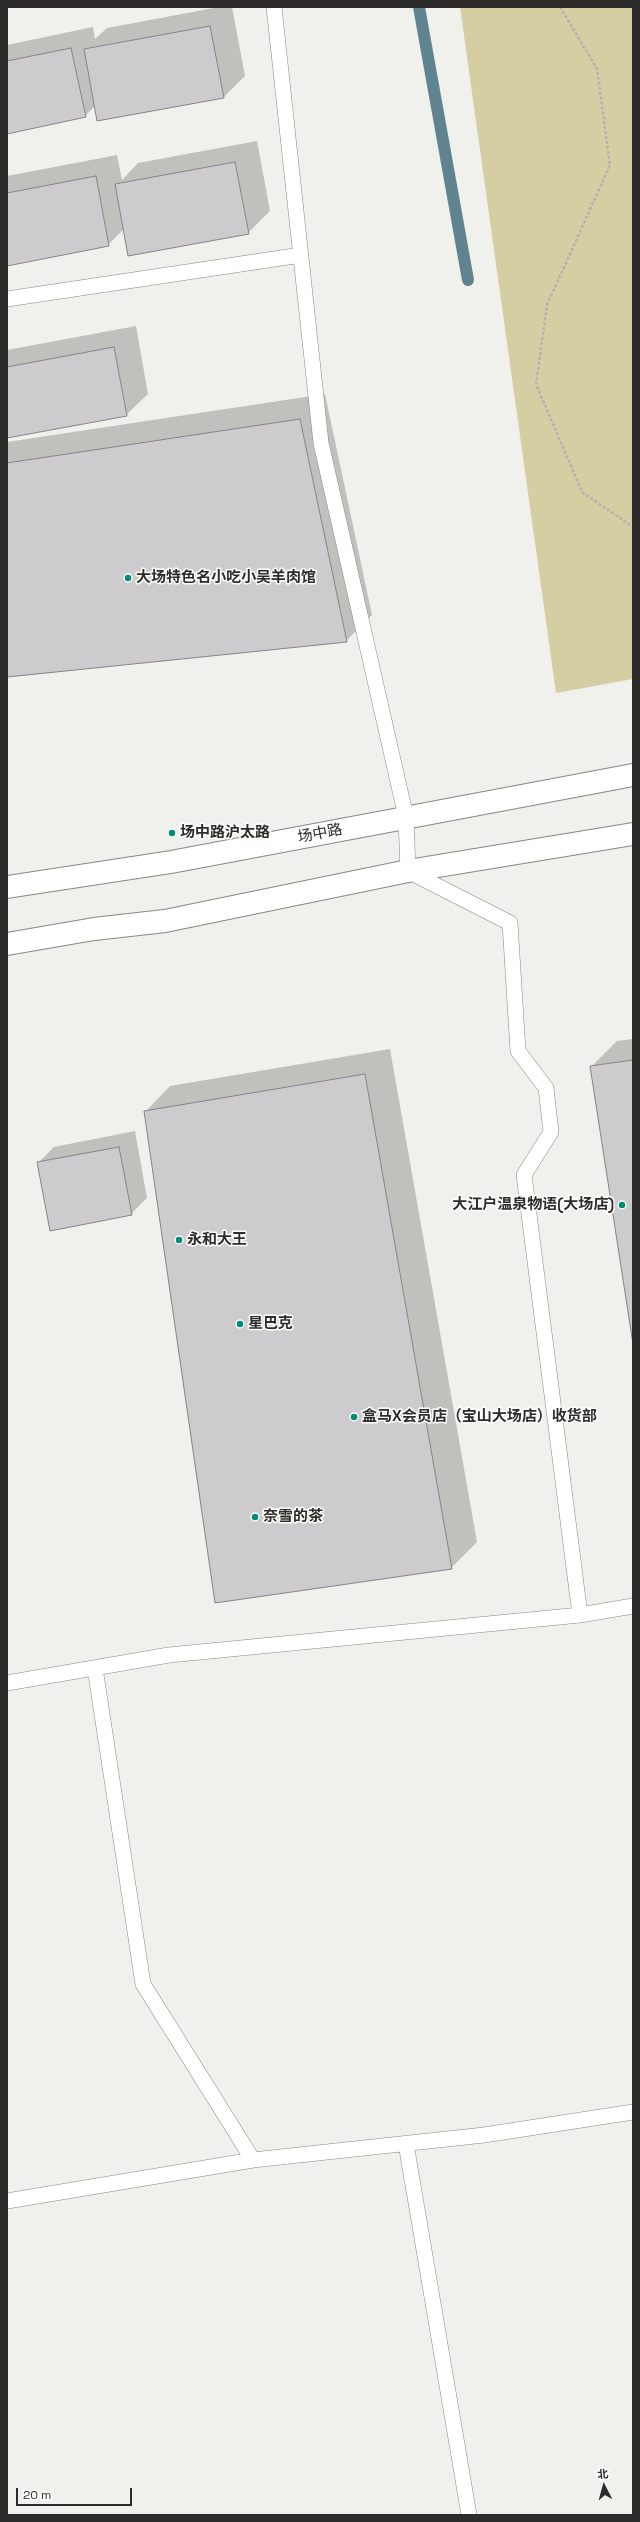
<!DOCTYPE html>
<html>
<head>
<meta charset="utf-8">
<style>
  body { margin:0 }
  #map { position:relative; width:640px; height:2522px; overflow:hidden; background:#f0f0ec; font-family:"Space Grotesk","Noto Sans SC",sans-serif }
  canvas { display:block }
  .frame { position:absolute; inset:0; border:8px solid #2d2c2b; pointer-events:none }
  .north { position:absolute; left:584px; top:2466px; width:40px; height:40px; -webkit-text-stroke:3px #fefdfa; paint-order:stroke; rotate:354deg; font-size:11px; font-weight:700; line-height:16px; text-align:center; color:#2d2c2b }
  .north::after { content:''; display:block; margin:auto; width:14px; height:18px; background:#2d2c2b; clip-path:polygon(50% 0,100% 100%,50% 72%,0 100%) }
  .scale { position:absolute; left:16px; top:2488px; width:116px; height:18px; box-sizing:border-box; border:2px solid #2d2c2b; border-top:0; padding-left:5px; font-size:12px; line-height:14px; white-space:nowrap; color:#2d2c2b; -webkit-text-stroke:3px #fefdfa; paint-order:stroke }
</style>
</head>
<body>
<div id="map">
<canvas width="640" height="2522"></canvas>
<div class="frame"></div>
<div class="north">北</div>
<div class="scale">20 m</div>
</div>
<script>
const ctx = document.querySelector('canvas').getContext('2d');
ctx.lineJoin = 'round';
function fill(path, color) {
  ctx.fillStyle = color;
  ctx.fill(path, 'evenodd');
}
function poly(rows) {
  const path = new Path2D();
  for (const r of rows) {
    path.moveTo(r[0], r[1]);
    for (let i = 2; i < r.length; i += 2) path.lineTo(r[i], r[i + 1]);
  }
  return path;
}
function trace(path, color, width, dash) {
  ctx.strokeStyle = color;
  ctx.lineWidth = width;
  ctx.lineCap = dash ? 'butt' : 'round';
  ctx.setLineDash(dash || []);
  ctx.stroke(path);
}
function drawText(font, color, halo, rows, align = 'center') {
  ctx.font = font + ' "Space Grotesk","Noto Sans SC",sans-serif';
  ctx.lineWidth = 3;
  ctx.setLineDash([]);
  ctx.textBaseline = 'middle';
  ctx.strokeStyle = halo;
  ctx.fillStyle = color;
  for (const [text, x, y, turn = 0] of rows) {
    ctx.save();
    ctx.translate(x, y);
    ctx.rotate((+turn || 0) * Math.PI / 180);
    ctx.textAlign = isNaN(turn) ? turn : align;
    if (halo) ctx.strokeText(text, 0, 0);
    ctx.fillText(text, 0, 0);
    ctx.restore();
  }
}
const green = poly([
  [460,7,633,7,633,679,556,693]
]);
const shadow = poly([
  [219,7,232,7,245,76,224,97,95,106,85,116,7,133,7,45,93,27,95,39,107,28],
  [257,141,270,211,248,233,124,229,108,245,7,265,7,176,117,155,122,180,138,163],
  [136,326,148,394,126,415,7,437,7,350],
  [325,394,372,615,346,641,7,676,7,442],
  [633,1039,633,1337,591,1067,617,1041],
  [390,1049,477,1542,451,1568,145,1112,170,1086],
  [135,1131,147,1198,131,1214,38,1163,54,1147]
]);
const stream = poly([
  [419,7,468,280]
]);
const building = poly([
  [210,26,224,98,97,121,84,49,210,26],
  [71,48,86,117,7,134,7,61,71,48],
  [235,162,249,234,128,256,115,184,235,162],
  [96,176,109,246,7,266,7,193,96,176],
  [114,347,127,416,7,438,7,367,114,347],
  [300,419,347,642,7,677,7,463,300,419],
  [633,1060,633,1344,590,1066,633,1060],
  [365,1074,452,1569,215,1603,144,1111,365,1074],
  [119,1147,132,1215,50,1231,37,1162,119,1147]
]);
const path = poly([
  [560,7,597,69,610,165,547,305,536,384,582,492,633,527]
]);
const lane = poly([
  [274,7,321,443,406,817,408,871,510,923,518,1051,546,1088,551,1132,524,1175,580,1615],
  [7,299,301,255],
  [95,1668,143,1984,253,2160,484,2135,633,2112],
  [7,1683,169,1655,580,1615,633,1606],
  [406,2144,469,2515],
  [7,2201,253,2160]
]);
const primary = poly([
  [7,887,171,862,633,775],
  [7,944,94,929,165,921,408,871,633,834]
]);
const markers = [
  [128,578,4,"#008c75"],
  [172,833,4,"#008c75"],
  [622,1205,4,"#008c75"],
  [179,1240,4,"#008c75"],
  [240,1324,4,"#008c75"],
  [354,1417,4,"#008c75"],
  [255,1517,4,"#008c75"]
];
const poiNames = [
  ["大场特色名小吃小吴羊肉馆",136,578],
  ["场中路沪太路",180,833],
  ["大江户温泉物语(大场店)",614,1205,"right"],
  ["永和大王",187,1240],
  ["星巴克",248,1324],
  ["盒马X会员店（宝山大场店）收货部",362,1417],
  ["奈雪的茶",263,1517]
];
const streetNames = [
  ["场中路",320,834,-11]
];
fill(green, '#d6cea3');
fill(shadow, '#0003');
trace(stream, '#5f848f', 12);
fill(building, '#cdcbcd');
trace(building, '#868386', 1);
trace(lane, '#888784', 16);
trace(primary, '#888784', 24);
trace(path, '#b2b2af', 2.5, [3, 2]);
trace(lane, '#fff', 15);
trace(primary, '#fff', 22);
for (const [x, y, r, color] of markers) {
  const dot = new Path2D();
  dot.arc(x, y, r, 0, 2 * Math.PI);
  ctx.fillStyle = color;
  ctx.fill(dot);
  trace(dot, '#fefdfa', 1.5);
}
drawText('bold 15px', '#2d2c2b', '#fefdfa', poiNames, 'left');
drawText('15px', '#2d2c2b', '#fefdfa', streetNames);
</script>
</body>
</html>
